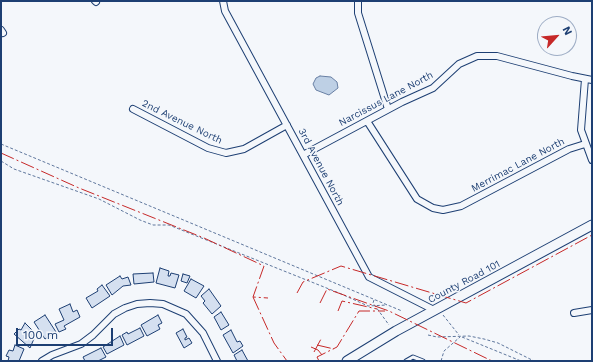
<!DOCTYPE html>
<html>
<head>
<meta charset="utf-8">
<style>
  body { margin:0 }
  #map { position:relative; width:593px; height:362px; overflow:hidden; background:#f4f7fb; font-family:"Work Sans",sans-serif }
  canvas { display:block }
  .frame { position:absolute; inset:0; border:2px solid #1d3f73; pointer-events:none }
  .north { position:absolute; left:537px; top:16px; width:40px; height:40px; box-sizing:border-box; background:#f4f7fb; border:1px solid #9eadc5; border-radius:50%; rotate:63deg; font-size:11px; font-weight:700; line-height:16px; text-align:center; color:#1d3f73 }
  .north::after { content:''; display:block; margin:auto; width:14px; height:18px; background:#c62828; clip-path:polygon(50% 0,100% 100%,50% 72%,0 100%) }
  .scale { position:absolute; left:16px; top:328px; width:97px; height:18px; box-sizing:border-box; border:2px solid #1d3f73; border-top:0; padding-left:5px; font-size:12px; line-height:14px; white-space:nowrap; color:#1d3f73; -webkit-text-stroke:3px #f4f7fb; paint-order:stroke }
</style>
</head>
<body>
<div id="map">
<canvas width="593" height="362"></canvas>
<div class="frame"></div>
<div class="north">N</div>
<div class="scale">100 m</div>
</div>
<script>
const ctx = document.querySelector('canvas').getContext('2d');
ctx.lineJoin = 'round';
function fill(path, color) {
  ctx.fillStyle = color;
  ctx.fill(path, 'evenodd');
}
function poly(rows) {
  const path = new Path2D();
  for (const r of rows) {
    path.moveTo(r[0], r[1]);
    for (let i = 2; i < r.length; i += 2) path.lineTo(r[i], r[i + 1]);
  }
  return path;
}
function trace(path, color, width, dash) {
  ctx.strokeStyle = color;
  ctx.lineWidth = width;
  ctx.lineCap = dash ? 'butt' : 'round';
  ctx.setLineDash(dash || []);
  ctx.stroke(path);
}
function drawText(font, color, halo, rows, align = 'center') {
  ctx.font = font + ' "Work Sans",sans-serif';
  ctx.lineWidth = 3;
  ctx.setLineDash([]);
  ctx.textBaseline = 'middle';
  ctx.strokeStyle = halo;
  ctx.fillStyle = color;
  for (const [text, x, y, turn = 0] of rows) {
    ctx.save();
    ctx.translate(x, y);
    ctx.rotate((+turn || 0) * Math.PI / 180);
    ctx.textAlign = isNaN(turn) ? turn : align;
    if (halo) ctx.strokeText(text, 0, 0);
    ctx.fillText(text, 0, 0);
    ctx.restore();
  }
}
const water = poly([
  [320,76,331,77,337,82,338,88,329,95,316,90,313,84,316,78,320,76]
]);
const building = poly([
  [160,268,169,271,168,276,170,276,171,273,179,275,175,288,156,283,160,268],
  [153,273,154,282,134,284,133,274,153,273],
  [183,274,190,276,187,283,181,281,183,274],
  [120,276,122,279,128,277,131,285,123,286,112,295,106,285,120,276],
  [191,279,204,286,196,298,184,291,191,279],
  [102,285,110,296,92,308,86,298,98,291,97,289,102,285],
  [209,289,221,306,212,314,203,303,205,301,201,296,209,289],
  [70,304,73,312,77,310,80,317,64,326,66,329,59,332,55,324,64,320,59,309,70,304],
  [221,312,229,325,221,330,214,317,221,312],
  [45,315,56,332,45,339,34,322,45,315],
  [158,315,162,323,158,325,160,329,147,336,141,325,158,315],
  [25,323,36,334,30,348,14,334,19,329,21,330,25,323],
  [140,328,144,336,127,345,122,335,127,332,128,334,140,328],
  [183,329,187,337,185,338,185,340,189,338,192,343,184,348,176,333,183,329],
  [231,330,237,342,240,341,243,346,233,353,223,335,231,330],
  [120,336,124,345,107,354,103,347,120,336],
  [15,345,24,349,19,361,8,361,9,357,6,356,9,350,13,351,15,345],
  [101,348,106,357,98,361,85,361,83,357,101,348],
  [242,350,248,361,237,361,234,355,242,350]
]);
const path = poly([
  [1,144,402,311],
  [1,161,14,169,99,199,140,220,153,225,169,225,339,293,368,306,387,305],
  [374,300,373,303,389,325],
  [443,315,459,335],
  [428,335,437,337,469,336,484,339,498,343,534,361],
  [462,337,521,361],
  [441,361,444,351,460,337]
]);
const lane = poly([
  [406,361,413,357,423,361]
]);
const street = poly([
  [95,1,96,2],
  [223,1,225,11,369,277,434,310],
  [358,1,358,13,388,109],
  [1,30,3,33],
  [585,79,581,130,592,160],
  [133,109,208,148,226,153,244,149,287,125],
  [367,121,417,199,433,208,443,210,461,206,569,149,585,144],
  [303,155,402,102,433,88,459,64,477,56,497,56,572,76,592,80],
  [574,313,592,310],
  [42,361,52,355,81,344,93,335,114,314,125,308,137,304,150,303,163,304,186,314,203,333,217,361]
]);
const primary = poly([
  [347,361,396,331,592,225]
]);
const power = poly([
  [1,153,79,188,204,238,264,266,253,297,268,298],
  [297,293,303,282,341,266,466,303,592,235],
  [253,297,274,343,287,361],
  [320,303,327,289,389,311,492,361],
  [338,311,342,301,377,309],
  [317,345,334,349],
  [311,347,318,350,322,355],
  [314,352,321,339],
  [319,361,317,357,337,347,359,311,385,311]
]);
const streetNames = [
  ["Narcissus Lane North",386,99,-28],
  ["2nd Avenue North",182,122,26],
  ["Merrimac Lane North",518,165,-28],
  ["3rd Avenue North",321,167,62],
  ["County Road 101",464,282,-28]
];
fill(water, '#bed0e5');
trace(water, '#687fa3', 1);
fill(building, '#d5e0f0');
trace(building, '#1d3f73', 1);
trace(lane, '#1d3f73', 5);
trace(street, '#1d3f73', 8);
trace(primary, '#1d3f73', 11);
trace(path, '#5e769c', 1, [3, 2]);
trace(lane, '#f4f7fb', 3);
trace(street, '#f4f7fb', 6);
trace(primary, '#f4f7fb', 9);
trace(power, '#c62828', 1, [14, 3, 2, 3]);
drawText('10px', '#1d3f73', '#f4f7fb', streetNames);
</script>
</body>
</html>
